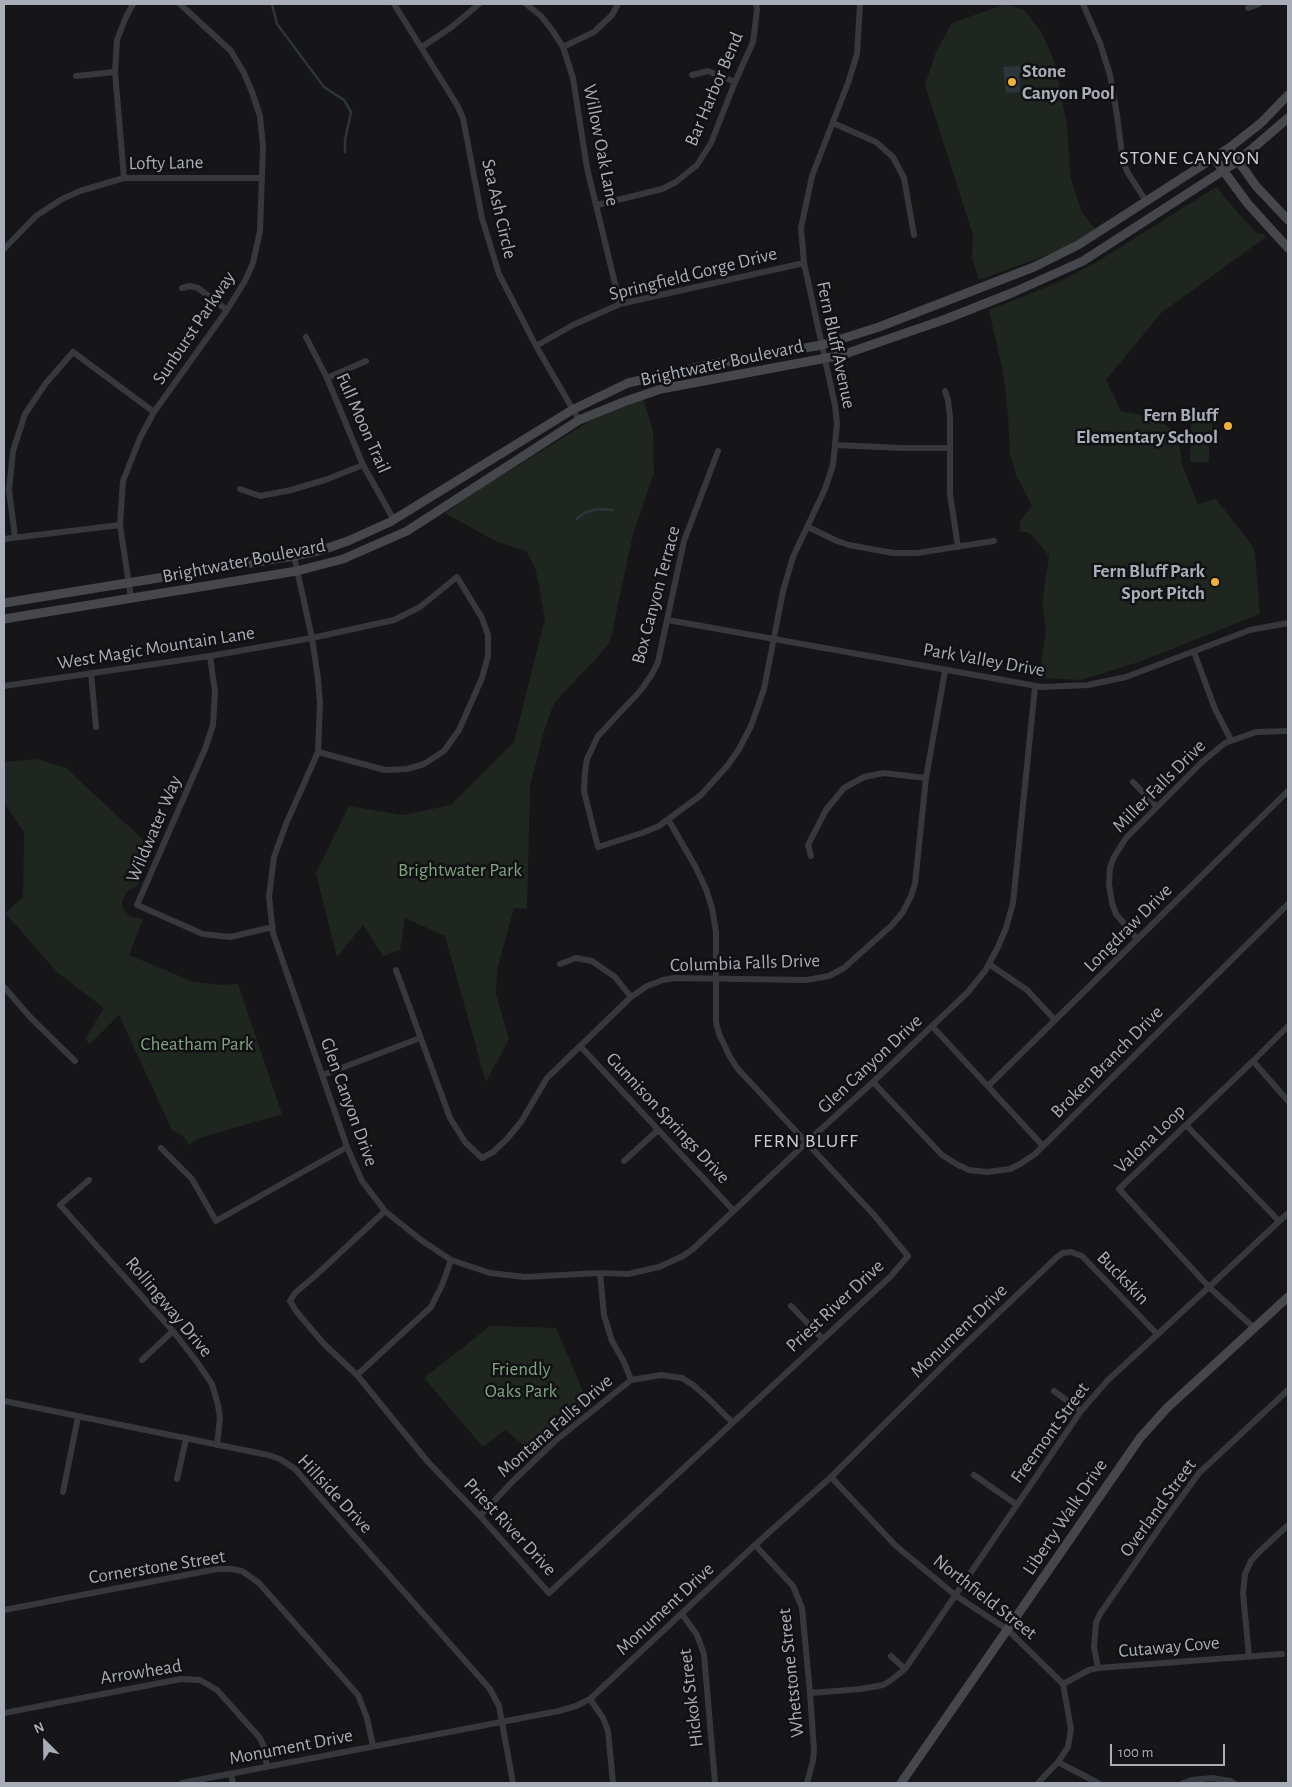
<!DOCTYPE html>
<html>
<head>
<meta charset="utf-8">
<style>
  body { margin:0 }
  #map { position:relative; width:1292px; height:1787px; overflow:hidden; background:#161618; font-family:"Alegreya Sans",sans-serif }
  canvas { display:block }
  .frame { position:absolute; inset:0; border:5px solid #a8adb8; pointer-events:none }
  .north { position:absolute; left:20px; top:1717px; width:50px; height:50px; -webkit-text-stroke:4px #111113; paint-order:stroke; rotate:337deg; font-size:14px; font-weight:700; line-height:20px; text-align:center; color:#a8adb8 }
  .north::after { content:''; display:block; margin:auto; width:18px; height:22px; background:#a8adb8; clip-path:polygon(50% 0,100% 100%,50% 72%,0 100%) }
  .scale { position:absolute; left:1110px; top:1744px; width:115px; height:22px; box-sizing:border-box; border:2px solid #a8adb8; border-top:0; padding-left:6px; font-size:15px; line-height:18px; white-space:nowrap; color:#a8adb8; -webkit-text-stroke:4px #111113; paint-order:stroke }
</style>
</head>
<body>
<div id="map">
<canvas width="1292" height="1787"></canvas>
<div class="frame"></div>
<div class="north">N</div>
<div class="scale">100 m</div>
</div>
<script>
const ctx = document.querySelector('canvas').getContext('2d');
ctx.lineJoin = 'round';
function fill(path, color) {
  ctx.fillStyle = color;
  ctx.fill(path, 'evenodd');
}
function poly(rows) {
  const path = new Path2D();
  for (const r of rows) {
    path.moveTo(r[0], r[1]);
    for (let i = 2; i < r.length; i += 2) path.lineTo(r[i], r[i + 1]);
  }
  return path;
}
function trace(path, color, width, dash) {
  ctx.strokeStyle = color;
  ctx.lineWidth = width;
  ctx.lineCap = dash ? 'butt' : 'round';
  ctx.setLineDash(dash || []);
  ctx.stroke(path);
}
function drawText(font, color, halo, rows, align = 'center') {
  ctx.font = font + ' "Alegreya Sans",sans-serif';
  ctx.lineWidth = 5;
  ctx.setLineDash([]);
  ctx.textBaseline = 'middle';
  ctx.strokeStyle = halo;
  ctx.fillStyle = color;
  for (const [text, x, y, turn = 0] of rows) {
    ctx.save();
    ctx.translate(x, y);
    ctx.rotate((+turn || 0) * Math.PI / 180);
    ctx.textAlign = isNaN(turn) ? turn : align;
    if (halo) ctx.strokeText(text, 0, 0);
    ctx.fillText(text, 0, 0);
    ctx.restore();
  }
}
const green = poly([
  [1006,4,1024,10,1042,33,1055,63,1067,126,1071,180,1082,212,1095,229,1063,249,979,280,972,258,973,235,925,85,936,52,952,23],
  [1216,187,1256,233,1263,234,1266,237,1161,313,1106,380,1121,411,1158,419,1177,433,1183,467,1198,504,1216,499,1252,545,1255,554,1260,614,1139,662,1081,680,1039,678,1046,629,1042,604,1049,556,1030,533,1019,531,1020,521,1032,506,1016,475,1010,454,1008,415,1003,372,989,310,1057,283,1100,260],
  [643,399,653,430,654,473,633,534,610,642,601,653,554,703,544,731,530,786,527,909,514,908,497,970,496,994,509,1039,486,1082,445,936,405,918,400,950,383,956,363,925,337,957,316,873,349,806,403,815,451,805,514,742,545,619,536,570,526,551,495,541,445,513,480,489,590,421],
  [1192,409,1213,409,1212,444,1209,444,1209,462,1190,462],
  [38,759,66,768,153,849,137,886,128,891,122,900,122,907,130,917,143,919,129,955,194,982,220,985,238,984,282,1114,216,1133,197,1139,189,1145,183,1136,172,1130,119,1015,90,1044,85,1039,104,1008,58,973,5,913,23,897,24,832,4,803,4,762],
  [490,1326,556,1328,588,1403,533,1453,505,1430,483,1447,424,1378]
]);
const water = poly([
  [1029,65,1030,71,1019,73,1020,92,1006,93,1003,67]
]);
const stream = poly([
  [272,4,277,24,324,87,344,100,351,112,345,140,345,152],
  [577,519,584,513,597,509,613,510]
]);
const street = poly([
  [394,4,457,105,463,118,482,218,499,274,536,346,579,420],
  [526,4,541,16,552,30,563,47,573,78,587,168,620,304],
  [1083,4,1100,43,1110,75,1117,115,1123,162,1128,173,1146,201],
  [1248,8,1259,4],
  [422,47,453,26,479,4],
  [563,47,594,32,612,15,618,4],
  [692,75,708,71,735,82],
  [76,76,115,72],
  [833,123,876,142,893,157,904,178,914,235],
  [124,178,115,72,117,40,126,17,133,4],
  [597,205,662,189,676,182,697,165,711,143,735,82,753,42,755,27,757,9,756,4],
  [4,249,36,216,62,199,80,191,124,178,261,178],
  [182,288,190,286,198,288,227,310],
  [306,337,327,378,363,465,394,520],
  [536,346,573,325,620,304,804,263],
  [327,378,366,361],
  [945,391,948,400,950,418,950,494,958,547],
  [835,445,902,448,949,448],
  [718,451,684,541,658,662,652,674,641,690,598,736,587,759,585,772,584,791,598,847,642,833,659,826,701,795,728,765,739,749,751,726,764,689,783,591,793,557,825,489,833,465,837,424,835,405,804,263,801,228,812,176,848,83,857,54,860,4],
  [240,489,260,496,291,490,325,480,363,465],
  [808,527,837,541,849,545,893,553,917,553,994,541],
  [15,537,9,490,13,451,25,414,46,383,73,352,154,412],
  [4,539,120,525],
  [294,556,312,638,318,679,320,703,318,752,286,824,274,857,269,897,273,933,347,1147,362,1181,385,1211,421,1240,451,1260,490,1273,525,1277,600,1273,628,1274,659,1267,683,1256,693,1249,807,1142,873,1082,968,992,985,971,998,947,1006,928,1013,903,1035,687],
  [131,598,120,525,123,481,140,438,154,412,227,310,245,281,253,263,260,231,263,147,260,116,252,92,244,73,231,51,180,4],
  [668,620,1042,687,1088,685,1126,677,1250,630,1288,623],
  [1194,652,1215,709,1231,740],
  [210,656,215,692,213,725,205,749,137,905,203,934,230,937,273,927],
  [91,673,96,727],
  [4,686,210,656,312,638,394,620,420,607,457,577,482,618,488,635,488,656,482,678,459,730,444,751,424,764,407,769,385,770,318,752],
  [1133,782,1156,806],
  [811,856,808,845,826,810,844,788,864,777,884,773,926,778],
  [1137,939,1116,914,1112,903,1109,884,1110,868,1114,857,1126,838,1202,762,1225,743,1256,732,1288,731],
  [560,964,576,958,592,961,615,977,631,997],
  [989,964,1027,990,1055,1020],
  [396,970,450,1118,465,1142,482,1158,493,1152,506,1140,521,1122,547,1078,631,997,647,986,663,980,674,978,806,980,829,976,844,968,892,925,903,912,911,896,915,884,926,778,945,671],
  [4,987,31,1018,75,1061],
  [1288,1026,1253,1061,1119,1189,1209,1287,1288,1213],
  [933,1027,1043,1146],
  [581,1047,733,1210],
  [1253,1061,1288,1101],
  [323,1075,420,1038],
  [873,1082,942,1155,958,1165,969,1170,987,1172,1010,1169,1020,1164,1035,1154,1288,904],
  [988,1086,1288,791],
  [1186,1125,1279,1221],
  [161,1148,192,1179,216,1221,347,1147],
  [624,1161,658,1130],
  [89,1180,60,1205,173,1331,197,1362,212,1384,218,1405,220,1418,217,1445],
  [385,1211,315,1276,295,1293,290,1301,296,1311,324,1344,357,1375,428,1462,480,1516,549,1593,891,1276,908,1256,874,1215,737,1068,730,1057,719,1034,716,1022,716,932,712,908,706,889,695,866,668,819],
  [600,1273,604,1315,612,1341,624,1362,631,1380],
  [791,1306,823,1339],
  [142,1360,173,1331],
  [357,1375,431,1307,442,1285,451,1260],
  [1054,1391,1081,1411],
  [4,1401,268,1455,280,1459,295,1469,490,1689,499,1706,513,1783],
  [974,1475,1017,1505],
  [831,1477,895,1545,955,1595,1008,1630,1063,1684,1071,1729,1068,1747,1058,1762,1038,1783],
  [177,1479,186,1439],
  [63,1492,78,1417],
  [480,1516,512,1482,555,1441,631,1380,661,1375,682,1378,693,1385,709,1399,732,1422],
  [755,1545,793,1586,802,1608,810,1693,814,1750,813,1761,807,1783],
  [4,1610,217,1569,232,1569,242,1571,259,1583,358,1695,367,1718,373,1746],
  [682,1614,697,1635,704,1654,715,1783],
  [891,1656,905,1669],
  [1249,1656,1243,1593,1245,1574,1251,1561,1258,1553,1288,1525],
  [1098,1668,1094,1647,1096,1623,1100,1614,1160,1527,1199,1473,1288,1390],
  [1063,1684,1089,1670,1098,1668,1282,1654],
  [810,1693,861,1689,883,1685,890,1681,905,1669,1081,1411,1108,1380,1209,1287,1254,1328],
  [590,1699,603,1718,608,1731,613,1783],
  [4,1713,181,1679,200,1680,217,1690,260,1738,264,1747,267,1767],
  [1058,1762,1098,1783],
  [231,1774,233,1783],
  [182,1783,559,1711,576,1706,590,1699,755,1545,831,1477,949,1360,1057,1257,1063,1253,1071,1252,1082,1256,1157,1334],
  [1183,1783,1192,1780,1212,1778,1230,1781,1234,1783]
]);
const secondary = poly([
  [1229,148,1256,186,1288,220],
  [1214,158,1248,204,1288,248],
  [4,603,294,556,322,550,348,541,390,522,572,410,628,383,707,365,822,345,879,327,1034,267,1078,245,1229,148,1261,123,1288,95],
  [4,619,297,571,343,559,407,531,579,420,626,401,661,389,842,355,946,319,1014,292,1083,261,1238,161,1288,118],
  [901,1783,1140,1438,1167,1408,1288,1297]
]);
const markers = [
  [1012,82,5,"#f2b134"],
  [1228,426,5,"#f2b134"],
  [1215,582,5,"#f2b134"]
];
const poiNames = [
  ["Stone",1022,71,"left"],
  ["Canyon Pool",1022,93,"left"],
  ["Fern Bluff",1218,415],
  ["Elementary School",1218,437],
  ["Fern Bluff Park",1205,571],
  ["Sport Pitch",1205,593]
];
const streetNames = [
  ["Bar Harbor Bend",714,89,-67],
  ["Willow Oak Lane",601,145,79],
  ["Lofty Lane",166,163,-1],
  ["Sea Ash Circle",499,209,77],
  ["Springfield Gorge Drive",693,274,-14],
  ["Sunburst Parkway",194,328,-56],
  ["Fern Bluff Avenue",836,345,78],
  ["Brightwater Boulevard",722,363,-12],
  ["Full Moon Trail",363,423,66],
  ["Brightwater Boulevard",244,561,-11],
  ["Box Canyon Terrace",656,595,-75],
  ["West Magic Mountain Lane",156,648,-9],
  ["Park Valley Drive",984,660,10],
  ["Miller Falls Drive",1159,786,-45],
  ["Wildwater Way",154,829,-67],
  ["Longdraw Drive",1128,928,-45],
  ["Columbia Falls Drive",745,963,-2],
  ["Broken Branch Drive",1107,1062,-45],
  ["Glen Canyon Drive",870,1064,-43],
  ["Glen Canyon Drive",349,1102,70],
  ["Gunnison Springs Drive",668,1118,47],
  ["Valona Loop",1150,1139,-44],
  ["Buckskin",1123,1278,46],
  ["Priest River Drive",835,1306,-43],
  ["Rollingway Drive",169,1307,50],
  ["Monument Drive",959,1331,-44],
  ["Montana Falls Drive",555,1426,-41],
  ["Freemont Street",1050,1433,-54],
  ["Hillside Drive",335,1494,47],
  ["Overland Street",1158,1508,-54],
  ["Liberty Walk Drive",1065,1517,-56],
  ["Priest River Drive",510,1527,47],
  ["Cornerstone Street",157,1567,-9],
  ["Northfield Street",985,1597,38],
  ["Monument Drive",665,1609,-43],
  ["Cutaway Cove",1169,1647,-5],
  ["Arrowhead",141,1672,-9],
  ["Whetstone Street",791,1673,-96],
  ["Hickok Street",691,1698,-97],
  ["Monument Drive",291,1747,-11]
];
const parkNames = [
  ["Brightwater Park",460,870],
  ["Cheatham Park",197,1044],
  ["Friendly",521,1369],
  ["Oaks Park",521,1391]
];
const neighbourhoodNames = [
  ["STONE CANYON",1190,158],
  ["FERN BLUFF",806,1141]
];
fill(green, '#1e261f');
fill(water, '#2c353c');
trace(stream, '#2c353c', 2.5);
trace(street, '#37383d', 6);
trace(secondary, '#45474d', 9);
for (const [x, y, r, color] of markers) {
  const dot = new Path2D();
  dot.arc(x, y, r, 0, 2 * Math.PI);
  ctx.fillStyle = color;
  ctx.fill(dot);
  trace(dot, '#111113', 2);
}
drawText('bold 19px', '#a8adb8', '#111113', poiNames, 'right');
drawText('19px', '#a8adb8', '#111113', streetNames);
drawText('19px', '#7fa381', '#111113', parkNames);
ctx.letterSpacing = '1px';
drawText('20px', '#c9ccd4', '#111113', neighbourhoodNames);
ctx.letterSpacing = '0px';
</script>
</body>
</html>
